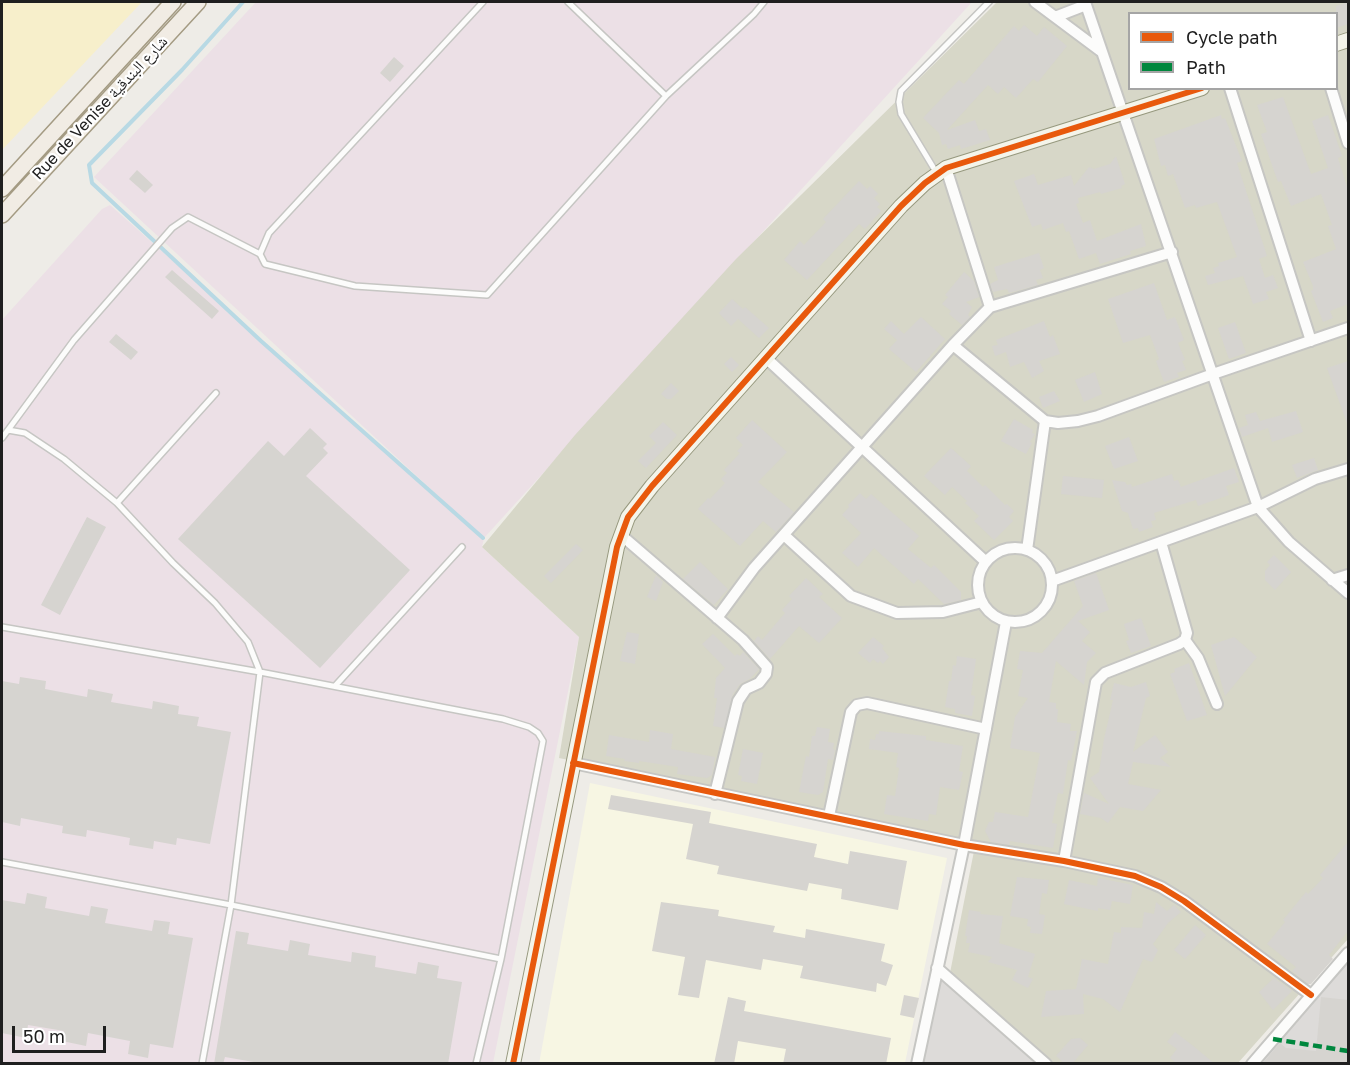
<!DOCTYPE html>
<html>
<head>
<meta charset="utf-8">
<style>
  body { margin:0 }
  #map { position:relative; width:1350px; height:1065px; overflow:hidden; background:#eeece7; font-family:"Golos Text",sans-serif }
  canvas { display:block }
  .frame { position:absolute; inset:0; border:3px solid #1f1f1f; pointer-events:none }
  .legend { position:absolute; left:1128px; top:12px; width:210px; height:78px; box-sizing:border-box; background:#fff; border:2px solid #a5a5a5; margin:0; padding:8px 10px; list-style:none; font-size:18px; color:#1f1f1f }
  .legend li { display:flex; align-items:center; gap:12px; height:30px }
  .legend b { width:30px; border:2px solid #a5a5a5 }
  .scale { position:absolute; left:12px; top:1026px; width:94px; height:27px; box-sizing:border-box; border:3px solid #1f1f1f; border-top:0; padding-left:8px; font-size:18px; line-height:21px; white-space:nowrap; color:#1f1f1f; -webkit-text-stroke:4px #fff; paint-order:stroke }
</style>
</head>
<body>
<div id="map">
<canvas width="1350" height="1065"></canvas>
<div class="frame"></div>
<ul class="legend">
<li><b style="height:8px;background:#e8590c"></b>Cycle path</li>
<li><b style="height:8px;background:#00873e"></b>Path</li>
</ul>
<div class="scale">50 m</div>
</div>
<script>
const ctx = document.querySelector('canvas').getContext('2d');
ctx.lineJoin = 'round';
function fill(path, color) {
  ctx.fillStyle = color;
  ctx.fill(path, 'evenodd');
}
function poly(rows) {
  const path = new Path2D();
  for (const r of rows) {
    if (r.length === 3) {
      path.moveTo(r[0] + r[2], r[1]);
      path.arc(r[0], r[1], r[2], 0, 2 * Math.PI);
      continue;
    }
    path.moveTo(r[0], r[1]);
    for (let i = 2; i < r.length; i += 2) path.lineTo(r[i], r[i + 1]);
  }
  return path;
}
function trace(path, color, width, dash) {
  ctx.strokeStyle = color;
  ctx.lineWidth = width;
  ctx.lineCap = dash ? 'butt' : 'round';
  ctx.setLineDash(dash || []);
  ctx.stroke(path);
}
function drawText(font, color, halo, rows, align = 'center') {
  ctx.font = font + ' "Golos Text","Noto Naskh Arabic",sans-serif';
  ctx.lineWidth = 4.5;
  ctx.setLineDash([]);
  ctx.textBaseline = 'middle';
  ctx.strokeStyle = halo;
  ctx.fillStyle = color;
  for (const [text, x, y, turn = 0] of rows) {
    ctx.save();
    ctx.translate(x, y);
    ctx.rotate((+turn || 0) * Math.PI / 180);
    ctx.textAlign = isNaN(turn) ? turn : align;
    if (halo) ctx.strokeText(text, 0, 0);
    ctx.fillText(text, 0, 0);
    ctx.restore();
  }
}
const residential = poly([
  [1348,944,1348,1063,1244,1064,1273,1029],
  [935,977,949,978,1046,1064,916,1064]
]);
const industrial = poly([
  [256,2,972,2,484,538,482,547,579,637,493,1063,2,1064,2,320,102,209,110,205,448,505,94,177]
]);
const education = poly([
  [590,783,947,858,905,1063,539,1064]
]);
const construction = poly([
  [997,2,1348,2,1348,939,1238,1063,1045,1063,949,978,975,846,559,758,579,637,482,547,575,435,736,259],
  [1130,14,1336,14,1336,88,1130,88]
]);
const sand = poly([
  [2,2,142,2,2,150]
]);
const stream = poly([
  [243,2,182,70,89,165,92,183,261,341,483,538]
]);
const building = poly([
  [1348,2,1348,24,1336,28,1336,6],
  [1024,25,1037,36,1044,27,1067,46,1038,82,1033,79,1016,98,1004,87,998,94,988,85,947,130,975,120,979,131,986,129,990,140,961,149,960,145,948,149,946,144,942,145,939,133,923,118,959,80,964,84,1014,26,1019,31],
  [394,57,404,66,390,82,380,73],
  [1283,97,1311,174,1328,168,1312,121,1328,115,1342,156,1338,158,1348,190,1348,304,1330,311,1333,318,1323,322,1311,291,1313,290,1313,286,1303,262,1336,249,1328,226,1332,225,1321,194,1291,206,1281,181,1278,182,1261,134,1267,132,1257,105],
  [1221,115,1222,119,1225,118,1242,161,1237,163,1267,256,1259,259,1265,278,1273,275,1278,288,1266,292,1269,299,1253,304,1243,276,1208,285,1205,276,1215,273,1213,268,1219,266,1218,263,1237,257,1217,202,1196,208,1195,205,1185,208,1173,174,1168,176,1165,165,1161,166,1154,139],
  [1116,156,1125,184,1121,186,1122,188,1101,194,1100,192,1078,198,1079,203,1076,204,1083,223,1090,220,1097,241,1141,224,1146,246,1130,251,1131,254,1100,264,1096,253,1079,259,1069,231,1066,232,1063,223,1043,230,1041,224,1032,227,1014,181,1034,174,1038,185,1071,175,1074,186,1089,167,1094,169,1110,164],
  [137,170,153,185,145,193,129,179],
  [859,181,867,189,870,186,878,194,874,198,880,204,877,207,881,211,865,229,859,224,807,280,784,260,800,241,804,245,826,222,823,219],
  [1039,253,1044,268,1040,270,1043,278,1036,280,1038,285,1009,293,1007,289,993,292,990,284,998,280,994,267],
  [172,270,219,311,212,319,165,277],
  [964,272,974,281,979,297,966,302,972,307,968,315,970,317,962,325,949,314,951,311,942,304,948,297,945,295],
  [1154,283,1167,320,1175,317,1184,340,1178,343,1185,360,1182,361,1186,370,1177,373,1179,377,1164,382,1156,361,1159,359,1150,335,1123,343,1108,299],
  [732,299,743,309,745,307,769,328,759,338,738,319,731,326,719,313],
  [921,317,945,339,916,372,889,349,897,340,884,329,891,321,904,334],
  [1044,321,1050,337,1053,335,1060,354,1039,361,1044,371,1032,378,1024,362,1010,367,1006,352,995,356,992,346,998,345,996,340],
  [1235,322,1246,353,1229,359,1218,328],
  [116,334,138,352,131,360,109,342],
  [731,357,739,365,732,372,724,364],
  [1348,361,1348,423,1347,423,1327,368],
  [1095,372,1102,394,1084,402,1075,380],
  [671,383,679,391,671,399,667,399,661,394],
  [1054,391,1060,401,1043,408,1039,397],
  [1296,411,1303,432,1272,442,1268,428,1242,437,1239,428,1248,425,1245,415,1256,412,1260,421],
  [1014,419,1033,430,1032,433,1035,434,1030,442,1032,443,1026,454,1001,441],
  [752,420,787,452,758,482,794,512,776,532,763,521,740,546,698,509,708,498,710,499,725,483,721,479,727,473,724,470,740,453,737,451,743,445,736,438],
  [663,422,677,435,646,468,638,461,656,443,649,436],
  [310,428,327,444,323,448,328,453,306,476,410,570,320,668,178,539,268,441,284,456],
  [1129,437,1138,461,1114,469,1105,446],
  [951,448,971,466,967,471,983,487,985,485,1005,505,1007,504,1014,511,1009,517,1013,521,994,540,974,521,979,516,965,503,967,501,952,487,945,495,924,476],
  [1314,458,1318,470,1297,478,1292,465],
  [1234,468,1239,482,1226,486,1229,495,1198,506,1196,500,1154,513,1156,520,1151,521,1153,527,1139,532,1138,528,1133,529,1128,513,1122,511,1112,480,1125,482,1127,485,1131,484,1132,487,1172,474,1174,481,1178,480,1181,487],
  [1063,476,1104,480,1102,498,1061,494],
  [860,493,866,499,871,494,919,536,908,549,931,568,934,565,961,592,961,600,944,604,918,579,914,584,874,548,858,567,842,553,861,533,842,515,849,507,848,505],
  [87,517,106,527,60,615,41,605],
  [576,544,583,550,551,583,544,576],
  [1274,555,1291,572,1275,590,1265,580,1265,571,1270,565,1267,562],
  [700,562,728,589,714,605,683,579],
  [1096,573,1109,610,1078,621,1090,632,1082,641,1096,653,1087,662,1084,685,1056,661,1049,702,1056,703,1056,709,1058,709,1057,722,1071,724,1070,731,1077,731,1071,761,1068,760,1063,794,1058,793,1052,823,1057,824,1053,848,1010,841,1009,845,991,842,985,831,989,822,993,822,995,812,1028,817,1040,753,1010,748,1015,717,1028,698,1018,696,1023,670,1017,669,1020,651,1042,653,1083,606,1074,581],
  [656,575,663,582,656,601,647,597],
  [806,578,823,594,819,597,842,618,819,643,799,626,770,659,754,641,758,636,762,640,785,613,782,610,792,599,789,596],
  [1141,618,1151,646,1131,653,1126,641,1129,640,1124,624],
  [627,632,639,634,635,664,620,661],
  [713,634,735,656,737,654,740,656,743,652,759,669,751,678,740,684,733,694,724,728,713,726,717,698,714,698,716,678,725,668,702,644],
  [873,637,884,646,882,648,889,657,883,664,880,661,878,663,873,659,870,663,858,653],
  [1234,637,1257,657,1225,696,1211,645],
  [957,656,976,659,971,695,975,696,972,716,955,713,955,709,945,707,949,681,951,681,953,665,956,666],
  [1189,663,1207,715,1187,721,1170,674,1175,672,1174,669],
  [20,677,46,681,45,689,87,697,88,689,113,694,111,702,152,709,153,701,179,706,178,714,199,717,197,726,231,732,210,844,177,838,176,845,154,841,153,849,129,845,130,838,87,830,86,837,62,833,63,826,21,818,20,826,2,822,2,681,19,684],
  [1146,682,1150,696,1146,698,1133,752,1155,735,1168,752,1160,758,1171,767,1133,762,1128,784,1161,790,1143,811,1120,807,1108,823,1101,818,1080,814,1084,793,1109,804,1090,778,1099,772,1104,739,1113,700,1110,700,1114,683,1131,687],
  [817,727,830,729,828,742,834,743,833,749,835,750,833,760,828,759,823,792,818,795,799,792,806,756,809,757,812,736,815,736],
  [650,730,673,734,671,749,715,757,712,775,707,778,677,774,678,767,639,761,639,763,624,761,625,759,606,756,609,735,649,742],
  [879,731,926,736,926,740,963,746,959,771,963,772,959,790,940,787,936,815,929,814,928,821,884,814,887,795,895,796,899,768,896,767,898,753,869,749,870,739,875,740,876,734,879,734],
  [743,749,763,753,757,784,741,781,742,776,738,775],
  [611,795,711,812,709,823,817,844,814,857,848,864,850,851,907,861,898,910,841,899,842,889,809,883,807,891,717,874,719,866,686,859,693,824,608,809],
  [1348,842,1348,931,1329,955,1333,959,1311,984,1308,984,1292,971,1296,967,1267,944,1285,922,1283,920,1306,892,1308,894,1323,878,1320,875],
  [1017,877,1049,880,1047,894,1042,893,1039,914,1045,915,1042,934,1030,933,1031,927,1027,926,1028,919,1010,916],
  [1098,878,1133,885,1130,904,1112,901,1110,910,1098,908,1098,911,1064,904,1069,880,1097,886],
  [27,893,47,897,45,908,89,916,91,906,108,909,105,923,152,931,154,920,170,922,168,934,193,938,173,1048,150,1044,148,1058,128,1054,130,1041,88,1033,86,1046,62,1041,64,1031,28,1025,26,1038,2,1033,2,900,25,904],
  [661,902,719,910,718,916,775,926,773,932,805,938,806,929,885,944,881,961,893,965,886,986,877,983,876,992,800,978,803,966,763,959,761,970,706,960,699,998,678,995,685,957,652,951],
  [1156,902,1167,911,1174,905,1181,912,1168,923,1153,944,1158,950,1152,962,1143,959,1120,1012,1103,999,1083,994,1084,1014,1041,1017,1046,991,1076,989,1082,959,1108,964,1114,932,1121,933,1121,927,1142,928,1144,912,1154,914],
  [969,910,981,912,980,914,1003,916,999,943,1035,954,1028,977,1033,979,1028,988,1012,980,1017,970,988,962,992,957,968,952,970,943,966,943,967,936,965,936],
  [1195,925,1206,935,1185,959,1174,950],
  [236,931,249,933,247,944,288,951,290,940,310,944,308,955,351,962,352,952,376,956,375,967,416,974,418,962,439,966,437,978,462,982,448,1064,265,1064,225,1057,223,1064,214,1064],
  [1274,978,1292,991,1273,1010,1259,992],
  [904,995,919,998,914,1018,900,1015],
  [728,997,746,1001,744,1011,891,1038,886,1064,783,1064,786,1049,738,1041,734,1064,714,1064],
  [1321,997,1348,1000,1348,1064,1262,1064,1280,1043,1286,1048,1316,1051],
  [1175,1032,1192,1045,1215,1064,1177,1064,1170,1058,1177,1049,1167,1042],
  [1080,1038,1088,1045,1072,1064,1065,1064,1056,1056,1071,1039]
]);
const lane = poly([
  [568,2,666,96],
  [936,172,901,114,899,102,901,91,989,2],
  [260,254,269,233,483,2],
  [8,430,74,340,172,228,188,217,260,254,265,264,355,286,487,295,666,96,754,14,764,2],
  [2,438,8,430,25,433,64,459,117,503,216,393],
  [117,503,173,563,215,603,248,642,260,672,231,905,202,1064],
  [2,627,260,672,503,719,529,727,538,733,543,741,501,959,476,1064],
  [335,686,462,547],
  [2,862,231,905,501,959]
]);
const street = poly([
  [1035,2,1102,52],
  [1085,2,1258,507,1289,542,1348,593],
  [1055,17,1086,5],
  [1230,88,1311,341],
  [1331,88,1348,143],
  [946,168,990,307],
  [953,345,1045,421,1027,550],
  [766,358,986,562],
  [1045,421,1058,423,1078,421,1098,416,1213,374,1348,328],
  [621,535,743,640,767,667,766,674,759,683,746,689,738,701,715,794],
  [784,535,851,596,897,613,943,612,982,602],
  [1015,585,37],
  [1332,580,1348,575],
  [1052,581,1258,507,1315,479,1348,469],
  [717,618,754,568,953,345,990,307,1172,252],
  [1185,640,1198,658,1217,704],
  [573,763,964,845,1064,861,1135,876,1161,887,1184,901,1311,995],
  [829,816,851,712,857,705,867,703,986,729],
  [1064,861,1096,682,1105,673,1179,644,1185,640,1187,633,1161,542],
  [937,968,1046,1064],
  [917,1064,964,845,1006,622],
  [1252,1064,1348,953]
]);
const secondary = poly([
  [1336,44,1348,40],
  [513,1064,617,547,628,517,652,486,901,206,925,183,946,168,1202,88]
]);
const primary = poly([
  [2,189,173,2],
  [2,215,198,2]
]);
const quiet = poly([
  [1273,1039,1348,1051]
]);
const cycleway = poly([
  [573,763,964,845,1064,861,1135,876,1161,887,1184,901,1311,995],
  [513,1064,617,547,628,517,652,486,901,206,925,183,946,168,1202,88]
]);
const streetNames = [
  ["Rue de Venise شارع البندقية",100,108,-47]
];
fill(residential, '#dddbd9');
fill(industrial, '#ece0e6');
fill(education, '#f7f6e3');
fill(construction, '#d7d7c8');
fill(sand, '#f7efcb');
trace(stream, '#b8d9e4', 4);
fill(building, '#d6d4d0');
trace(lane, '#c6c6c3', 8);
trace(street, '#c6c6c3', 14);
trace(secondary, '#96987e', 16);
trace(primary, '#a49b83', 18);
trace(lane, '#fcfcfb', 5);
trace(street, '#fcfcfb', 10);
trace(secondary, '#f4f4ea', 14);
trace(primary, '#f1ece4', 15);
trace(quiet, '#00873e', 4.5, [9, 4.5]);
trace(cycleway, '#e8590c', 6);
drawText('16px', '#1f1f1f', '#fff', streetNames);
</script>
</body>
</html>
